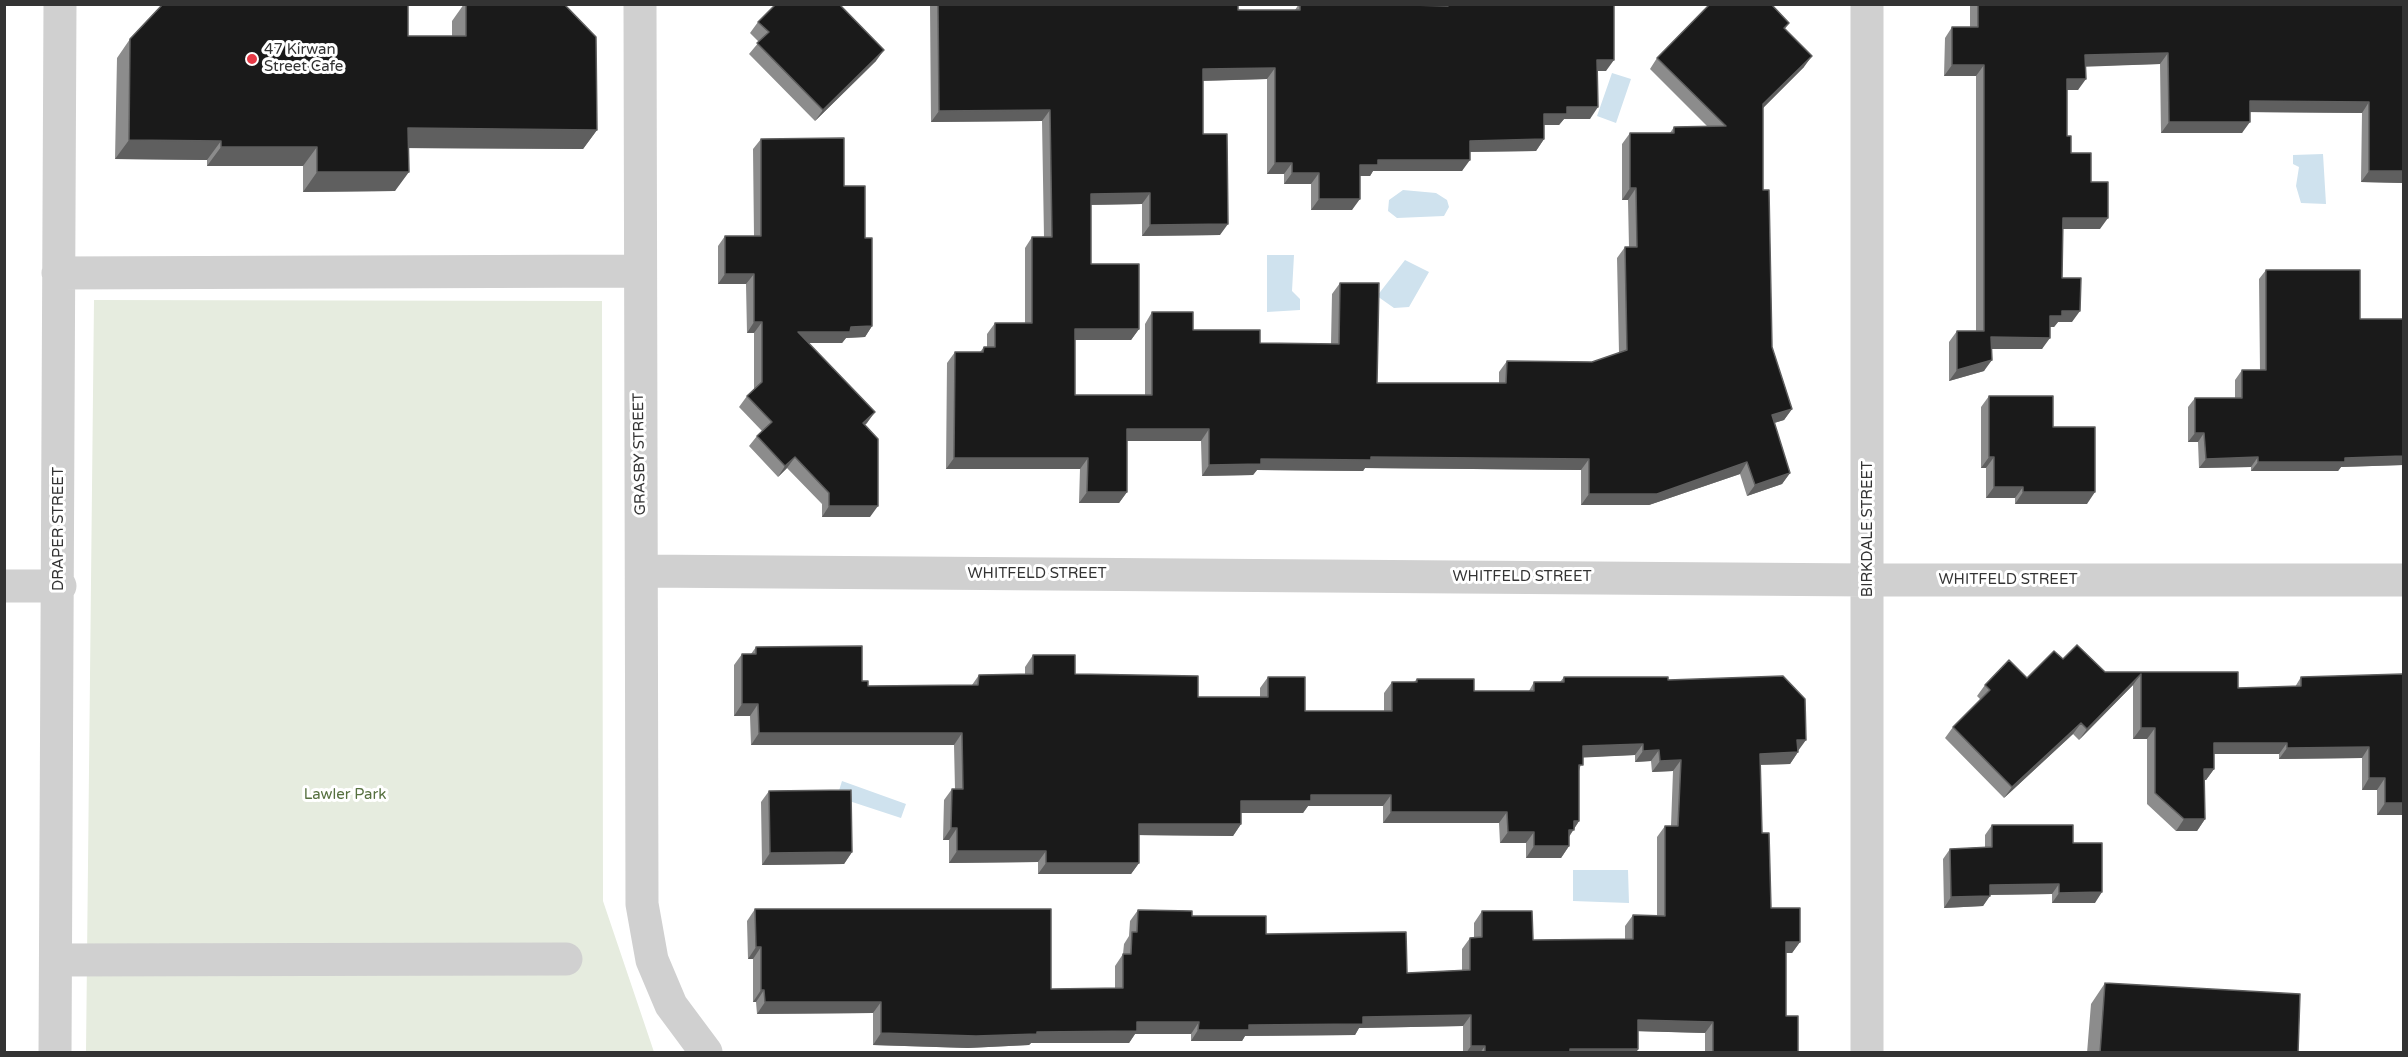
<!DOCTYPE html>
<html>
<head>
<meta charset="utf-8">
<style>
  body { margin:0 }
  #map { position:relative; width:2408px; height:1057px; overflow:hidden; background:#fff; font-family:"Varela Round",sans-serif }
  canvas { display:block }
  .frame { position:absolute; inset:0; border:6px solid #333; pointer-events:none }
</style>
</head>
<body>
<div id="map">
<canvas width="2408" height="1057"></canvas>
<div class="frame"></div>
</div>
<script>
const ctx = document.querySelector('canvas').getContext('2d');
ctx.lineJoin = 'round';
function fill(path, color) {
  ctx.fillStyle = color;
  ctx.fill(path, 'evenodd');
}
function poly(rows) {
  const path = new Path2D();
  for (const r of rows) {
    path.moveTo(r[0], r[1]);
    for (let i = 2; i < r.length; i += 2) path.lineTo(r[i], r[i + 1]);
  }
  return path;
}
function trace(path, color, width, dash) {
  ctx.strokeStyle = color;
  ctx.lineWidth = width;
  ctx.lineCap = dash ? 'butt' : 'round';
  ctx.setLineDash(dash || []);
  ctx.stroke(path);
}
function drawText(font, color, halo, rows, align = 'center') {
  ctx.font = font + ' "Varela Round",sans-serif';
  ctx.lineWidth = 6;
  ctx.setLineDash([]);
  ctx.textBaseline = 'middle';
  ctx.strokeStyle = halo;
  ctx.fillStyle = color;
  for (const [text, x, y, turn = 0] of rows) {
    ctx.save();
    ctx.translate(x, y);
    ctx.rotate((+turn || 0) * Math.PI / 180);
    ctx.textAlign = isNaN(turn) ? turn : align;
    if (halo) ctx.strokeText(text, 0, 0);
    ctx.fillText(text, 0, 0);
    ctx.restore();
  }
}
const green = poly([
  [94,300,602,301,603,901,654,1052,86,1052]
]);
const water = poly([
  [1612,73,1631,79,1616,123,1597,116],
  [2323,154,2326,204,2301,203,2296,186,2299,167,2293,164,2293,155],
  [1403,190,1436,193,1447,200,1449,207,1444,216,1397,218,1388,211,1389,200],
  [1294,255,1292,291,1300,299,1300,310,1267,312,1267,255],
  [1405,260,1429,272,1409,307,1394,308,1377,296],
  [842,781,906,804,901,818,837,797],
  [1628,870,1629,903,1573,901,1573,870]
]);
const minor = poly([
  [640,4,642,904,652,960,671,1005,706,1052],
  [58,273,639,271],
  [642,571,1868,580,2404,580],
  [4,586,60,586],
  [56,960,566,959],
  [55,1052,60,4],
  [1867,1052,1867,4]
]);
const wall = poly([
  [464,4,564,4,597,130,583,149,408,148,395,191,303,192,303,166,207,166,207,160,115,159,117,58,130,39,452,36,452,21],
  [1074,4,1238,10,1295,10,1299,4,1374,4,1441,6,1441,4,1614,4,1606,71,1597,71,1590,119,1564,119,1559,125,1544,125,1544,139,1536,151,1470,152,1462,171,1373,171,1370,176,1360,176,1352,210,1311,210,1311,184,1284,184,1284,174,1267,174,1267,79,1203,81,1203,134,1220,235,1142,236,1142,204,1091,205,1091,264,1139,329,1131,340,1075,340,1075,395,1145,395,1145,324,1152,312,1193,330,1260,343,1331,344,1332,294,1340,283,1377,383,1499,383,1499,372,1507,361,1592,362,1619,353,1617,258,1625,247,1629,247,1628,200,1622,200,1622,144,1630,133,1670,133,1674,127,1707,126,1650,69,1657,58,1789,23,1785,29,1804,67,1763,108,1763,190,1772,347,1792,409,1784,420,1774,423,1790,473,1782,484,1747,496,1740,474,1649,505,1581,505,1581,470,1365,468,1363,471,1257,470,1253,475,1202,476,1201,441,1127,441,1127,492,1119,503,1079,503,1080,469,946,469,947,363,955,352,980,352,984,347,987,347,987,334,995,323,1025,323,1025,248,1032,237,1044,237,1042,121,931,122,930,5],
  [1970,4,2403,4,2403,183,2361,182,2362,113,2250,112,2242,133,2161,133,2160,64,2086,66,2078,90,2067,90,2067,136,2071,153,2091,182,2100,229,2063,229,2062,278,2072,322,2058,322,2054,327,2050,327,2042,349,1992,349,1984,371,1949,381,1949,342,1957,331,1976,331,1976,76,1944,76,1945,38,1952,27,1970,27],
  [758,22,876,61,815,121,749,54,759,42,750,33],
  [761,139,844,186,865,238,872,326,865,337,846,338,842,343,808,343,867,423,864,425,870,517,822,517,822,504,787,468,778,477,749,446,757,436,762,431,739,407,747,396,754,389,754,333,747,333,746,284,718,284,718,246,725,236,754,236,753,149],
  [2266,270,2360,319,2403,319,2403,465,2341,467,2338,471,2251,471,2251,467,2199,468,2198,442,2188,442,2188,407,2195,398,2235,398,2235,380,2242,370,2260,370,2259,279],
  [1989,396,2053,427,2087,504,2015,504,2015,498,1986,498,1986,468,1981,468,1981,407],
  [756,647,862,681,868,686,972,685,979,675,1025,674,1025,667,1033,655,1075,674,1198,697,1260,697,1260,688,1268,677,1305,711,1384,711,1384,693,1392,682,1414,682,1417,679,1474,691,1529,691,1534,682,1560,682,1564,677,1668,680,1798,751,1798,752,1790,764,1760,765,1762,833,1771,908,1800,942,1792,953,1786,953,1786,1016,1798,1053,1705,1053,1705,1033,1638,1031,1638,1049,1636,1053,1463,1053,1463,1026,1359,1028,1355,1035,1245,1036,1242,1041,1191,1041,1191,1034,1135,1034,1129,1043,1031,1043,1029,1045,968,1048,873,1045,873,1013,757,1014,756,1002,753,1002,753,959,748,959,747,921,755,909,1051,989,1115,988,1115,966,1123,954,1124,944,1129,936,1130,921,1138,910,1192,916,1266,934,1407,973,1462,970,1462,949,1470,938,1474,937,1474,923,1482,911,1533,940,1625,939,1625,926,1633,915,1657,915,1657,837,1665,826,1671,826,1673,771,1652,772,1651,761,1635,762,1635,755,1583,757,1579,771,1579,821,1569,837,1569,846,1561,858,1526,858,1526,843,1500,843,1499,823,1383,823,1383,806,1308,806,1303,813,1241,813,1241,824,1233,836,1139,835,1139,863,1131,874,1038,874,1038,862,949,863,949,840,943,840,944,800,952,789,955,789,954,745,751,745,750,716,734,716,734,665,742,654,751,654],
  [2063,659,2105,672,2238,672,2238,688,2295,687,2301,677,2403,674,2403,815,2377,815,2377,790,2362,790,2362,758,2279,759,2279,754,2214,754,2214,769,2206,780,2205,780,2205,819,2197,831,2176,831,2147,804,2147,739,2133,739,2133,685,2079,740,2073,734,2004,798,1945,738,1953,727,1981,700,1977,696,1985,685,2027,678],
  [769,791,852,852,844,864,762,865,761,802],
  [1992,825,2073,843,2095,903,2052,903,2052,894,1990,895,1983,906,1944,908,1943,859,1950,849,1985,847,1985,835],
  [2105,983,2298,1053,2087,1053,2091,1004]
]);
const shadedWall = poly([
  [884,50,876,61,815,121,823,110],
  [2168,53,2160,64,2078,67,2085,55],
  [1812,56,1804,67,1755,116,1763,104],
  [1597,60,1614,60,1606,71,1589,71],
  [1952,65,1984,65,1976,76,1944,76],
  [1275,68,1267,79,1195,81,1203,69],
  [2067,79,2086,79,2078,90,2060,90],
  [2250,101,2369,102,2362,113,2242,112],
  [1567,107,1598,107,1590,119,1564,119,1559,125,1536,125,1544,114],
  [1050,110,1042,121,931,122,939,111],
  [2169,122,2250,122,2242,133,2161,133],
  [408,128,597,130,583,149,395,148],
  [1544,139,1536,151,1462,152,1470,141],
  [129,140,221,141,207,160,115,159],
  [221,147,317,147,303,166,207,166],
  [1378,160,1470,160,1462,171,1373,171,1370,176,1352,176,1360,165],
  [1275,163,1292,163,1284,174,1267,174],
  [2369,171,2403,171,2403,183,2361,182],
  [317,172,409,172,395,191,303,192],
  [1292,173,1319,173,1311,184,1284,184],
  [1630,188,1636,188,1628,200,1622,200],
  [1150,193,1142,204,1083,205,1091,194],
  [1319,199,1360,199,1352,210,1311,210],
  [2063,218,2108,218,2100,229,2055,229],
  [1228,224,1220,235,1142,236,1150,225],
  [725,274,754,274,746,284,718,284],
  [2062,311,2080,311,2072,322,2058,322,2054,327,2043,327,2050,316],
  [754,322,762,322,754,333,747,333],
  [872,326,865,337,846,338,842,343,790,343,798,332,851,327],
  [1075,329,1139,329,1131,340,1067,340],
  [1991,337,2050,338,2042,349,1984,349],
  [1992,360,1984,371,1949,381,1957,370],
  [1792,409,1784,420,1764,426,1772,415],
  [875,412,867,423,855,434,863,423],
  [1127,429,1209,429,1201,441,1119,441],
  [2195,433,2204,433,2198,442,2188,442],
  [2403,456,2403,465,2341,467,2338,471,2251,471,2258,462,2345,458],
  [795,457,787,468,778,477,785,466],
  [1371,457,1589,459,1581,470,1365,468,1363,471,1257,470,1253,475,1202,476,1209,465,1261,459],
  [1989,457,1994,457,1986,468,1981,468],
  [2258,457,2251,467,2199,468,2206,459],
  [954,458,1088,458,1080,469,946,469],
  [1747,462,1740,474,1649,505,1581,505,1589,494],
  [1790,473,1782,484,1747,496,1755,485],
  [1994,487,2023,487,2015,498,1986,498],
  [1087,492,1127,492,1119,503,1079,503],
  [2023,492,2095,492,2087,504,2015,504],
  [829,506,878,506,870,517,822,517],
  [2141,674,2133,685,2079,740,2087,729],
  [742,704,758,704,750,716,734,716],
  [2081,723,2073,734,2004,798,2012,787],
  [2141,728,2155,728,2147,739,2133,739],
  [759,733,962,733,954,745,751,745],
  [1797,740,1806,740,1798,751],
  [2214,743,2287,743,2279,754,2206,754],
  [1643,744,1635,755,1575,758,1583,746],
  [2369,747,2362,758,2279,759,2287,748],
  [1659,750,1651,761,1635,762,1643,751],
  [1798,752,1790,764,1752,765,1760,754],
  [1681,760,1673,771,1652,772,1660,761],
  [2204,769,2214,769,2206,780,2197,780],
  [2369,778,2385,778,2377,790,2362,790],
  [1311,795,1391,795,1383,806,1308,806,1303,813,1233,813,1241,801],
  [2385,803,2403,803,2403,815,2377,815],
  [1391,812,1507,812,1499,823,1383,823],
  [2184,819,2205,819,2197,831,2176,831],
  [1574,821,1579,821,1566,841,1561,842],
  [1139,824,1241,824,1233,836,1131,835],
  [951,828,957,828,949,840,943,840],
  [1508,832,1534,832,1526,843,1500,843],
  [1534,846,1569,846,1561,858,1526,858],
  [957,851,1046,851,1038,862,949,863],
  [852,852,844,864,762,865,770,853],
  [1046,863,1139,863,1131,874,1038,874],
  [2059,884,2052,894,1983,895,1990,885],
  [2102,892,2095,903,2052,903,2059,893],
  [1990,896,1983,906,1944,908,1951,897],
  [1786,942,1800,942,1792,953,1778,953],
  [756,947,761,947,753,959,748,959],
  [761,990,764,990,756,1002,753,1002],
  [765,1002,881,1002,873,1013,757,1014],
  [1471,1015,1463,1026,1359,1028,1355,1035,1245,1036,1242,1041,1191,1041,1198,1030,1249,1025,1363,1017],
  [1638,1020,1713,1022,1705,1033,1631,1031],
  [1137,1022,1199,1022,1191,1034,1135,1034,1129,1043,1031,1043,1029,1045,968,1048,873,1045,881,1033,1037,1032],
  [1471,1046,1485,1046,1480,1053,1466,1053],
  [1570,1049,1638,1049,1636,1053,1568,1053]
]);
const building = poly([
  [163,4,408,4,408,36,466,36,466,4,564,4,596,37,597,130,408,128,409,172,317,172,317,147,221,147,221,141,129,140,130,39,163,4],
  [776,4,839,4,884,50,823,110,757,43,769,32,758,22,776,4],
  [938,4,1238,4,1238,10,1300,10,1300,4,1374,4,1448,6,1448,4,1614,4,1614,60,1597,60,1598,107,1567,107,1567,114,1544,114,1544,139,1470,141,1470,160,1378,160,1378,165,1360,165,1360,199,1319,199,1319,173,1292,173,1292,163,1275,163,1275,68,1203,69,1203,134,1227,134,1228,224,1150,225,1150,193,1091,194,1091,264,1139,264,1139,329,1075,329,1075,395,1152,395,1152,312,1193,312,1193,330,1260,330,1260,343,1339,344,1340,283,1379,283,1377,383,1506,383,1507,361,1592,362,1627,350,1625,247,1637,247,1636,188,1630,188,1630,133,1674,133,1674,127,1726,126,1657,58,1710,4,1771,4,1789,23,1784,28,1812,56,1763,104,1763,190,1769,190,1772,347,1792,409,1772,415,1790,473,1755,485,1747,462,1657,494,1589,494,1589,459,1371,457,1371,460,1261,459,1261,464,1209,465,1209,429,1127,429,1127,492,1087,492,1088,458,954,458,955,352,983,352,984,347,995,347,995,323,1032,323,1032,237,1052,237,1050,110,939,111,938,4],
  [1978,4,2403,4,2403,171,2369,171,2369,102,2250,101,2250,122,2169,122,2168,53,2085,55,2086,79,2067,79,2067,136,2071,136,2071,153,2091,153,2091,182,2108,182,2108,218,2063,218,2062,278,2081,278,2080,311,2062,311,2062,316,2050,316,2050,338,1991,337,1992,360,1957,370,1957,331,1984,331,1984,65,1952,65,1952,27,1978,27,1978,4],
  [844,138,844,186,865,186,865,238,872,238,872,326,851,327,850,332,798,332,875,412,863,423,878,439,878,506,829,506,829,493,795,457,785,466,757,436,772,422,747,396,762,382,762,322,754,322,754,274,725,274,725,236,761,236,761,139,844,138],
  [2266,270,2360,270,2360,319,2403,319,2403,456,2345,458,2345,462,2258,462,2258,457,2206,459,2204,433,2195,433,2195,398,2242,398,2242,370,2266,370,2266,270],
  [1989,396,2053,396,2053,427,2095,427,2095,492,2023,492,2023,487,1994,487,1994,457,1989,457,1989,396],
  [2077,645,2105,672,2238,672,2238,688,2301,686,2301,677,2403,674,2403,803,2385,803,2385,778,2369,778,2369,747,2287,748,2287,743,2214,743,2214,769,2204,769,2205,819,2184,819,2155,793,2155,728,2141,728,2141,674,2087,729,2081,723,2012,787,1953,727,1990,690,1985,685,2009,660,2027,678,2054,651,2063,659,2077,645],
  [862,646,862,681,868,681,868,686,978,685,979,675,1033,674,1033,655,1075,655,1075,674,1198,676,1198,697,1268,697,1268,677,1305,677,1305,711,1392,711,1392,682,1417,682,1417,679,1474,679,1474,691,1534,691,1534,682,1564,682,1564,677,1668,677,1668,680,1783,676,1805,699,1806,740,1797,740,1798,752,1760,754,1762,833,1769,833,1771,908,1800,908,1800,942,1786,942,1786,1016,1798,1016,1798,1053,1713,1053,1713,1022,1638,1020,1638,1049,1570,1049,1570,1053,1485,1053,1485,1046,1471,1046,1471,1015,1363,1017,1363,1024,1249,1025,1249,1030,1198,1030,1199,1022,1137,1022,1137,1031,1037,1032,1037,1034,976,1036,881,1033,881,1002,765,1002,764,990,761,990,761,947,756,947,755,909,1051,909,1051,989,1123,988,1123,954,1131,954,1132,932,1137,932,1138,910,1192,911,1192,916,1266,916,1266,934,1406,932,1407,973,1470,970,1470,938,1482,937,1482,911,1532,911,1533,940,1633,939,1633,915,1665,916,1665,826,1678,826,1681,760,1660,761,1659,750,1643,751,1643,744,1583,746,1583,765,1579,765,1579,821,1574,821,1574,830,1569,830,1569,846,1534,846,1534,832,1508,832,1507,812,1391,812,1391,795,1311,795,1311,801,1241,801,1241,824,1139,824,1139,863,1046,863,1046,851,957,851,957,828,951,828,952,789,963,789,962,733,759,733,758,704,742,704,742,654,756,654,756,647,862,646],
  [851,790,852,852,770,853,769,791,851,790],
  [1992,825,2073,825,2073,843,2102,843,2102,892,2059,893,2059,884,1990,885,1990,896,1951,897,1950,849,1992,847,1992,825],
  [2105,983,2300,994,2298,1053,2100,1053,2105,983]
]);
const markers = [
  [252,59,6,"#e63946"]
];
const poiNames = [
  ["47 Kirwan",264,50],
  ["Street Cafe",264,67]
];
const streetNames = [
  ["GRASBY STREET",640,454,-91],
  ["DRAPER STREET",59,529,-90],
  ["BIRKDALE STREET",1868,529,-90],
  ["WHITFELD STREET",1037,574],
  ["WHITFELD STREET",1522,577],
  ["WHITFELD STREET",2008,580]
];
const parkNames = [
  ["Lawler Park",345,795]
];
fill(green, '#e6ecdf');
fill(water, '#cfe2ee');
trace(minor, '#d0d0d0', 33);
fill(wall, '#8c8c8c');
fill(shadedWall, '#5f5f5f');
fill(building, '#1a1a1a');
trace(building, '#5f5f5f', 1.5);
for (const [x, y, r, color] of markers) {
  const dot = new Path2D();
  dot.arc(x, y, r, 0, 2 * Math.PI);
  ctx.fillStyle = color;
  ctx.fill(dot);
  trace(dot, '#fff', 2);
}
drawText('15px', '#333', '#fff', poiNames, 'left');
drawText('15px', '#333', '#fff', streetNames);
drawText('15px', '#56703f', '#fff', parkNames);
</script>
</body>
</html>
